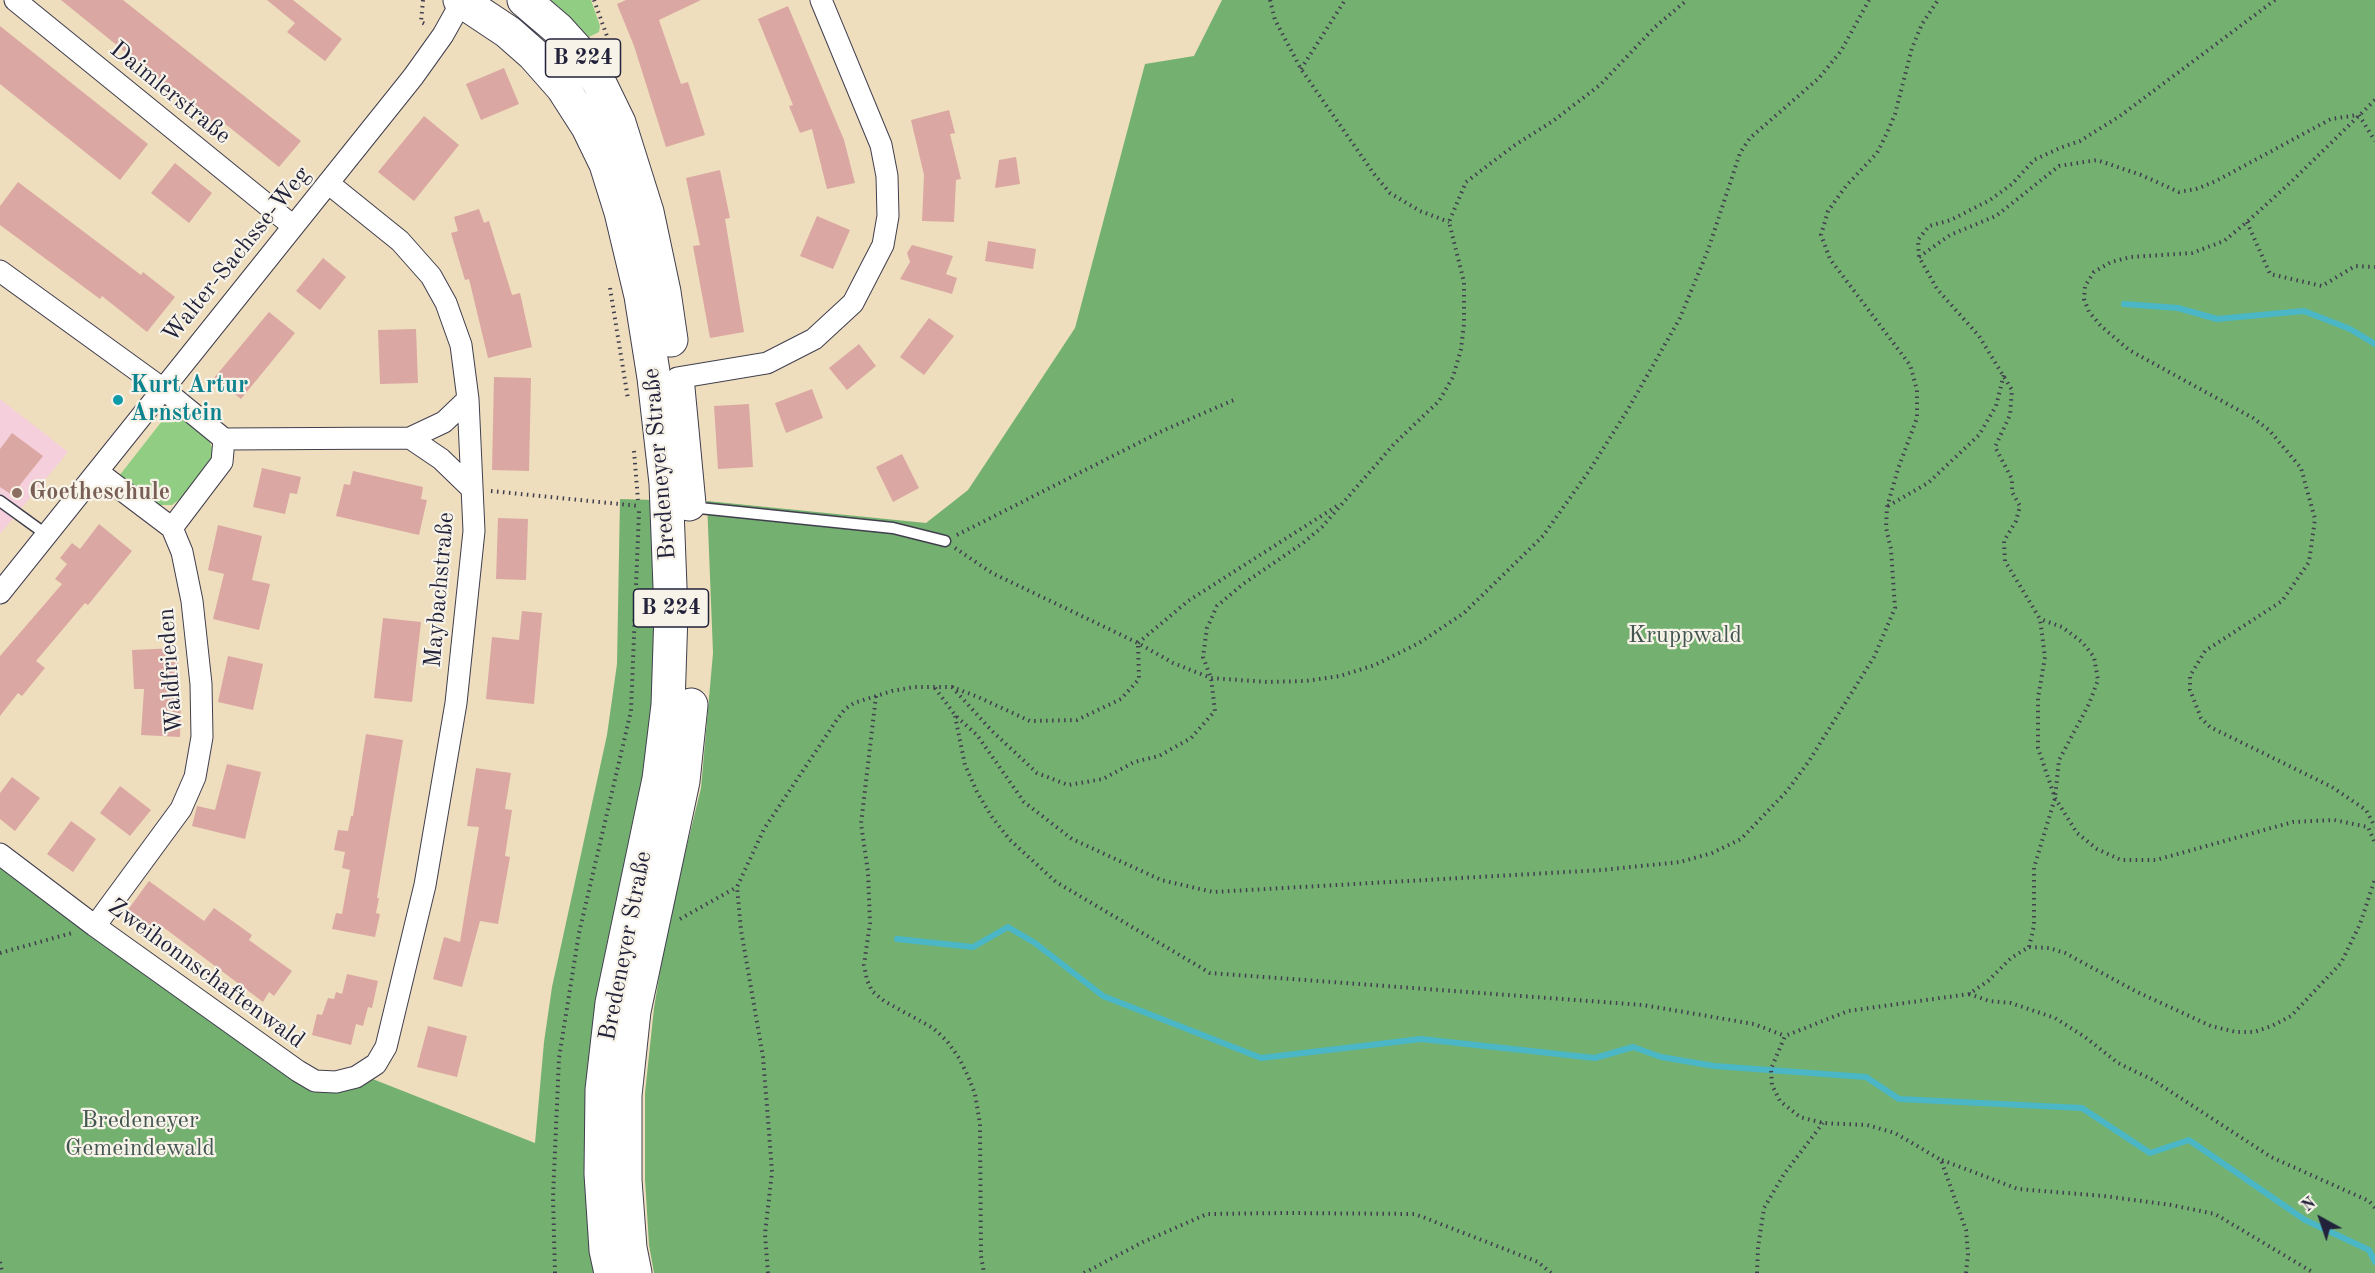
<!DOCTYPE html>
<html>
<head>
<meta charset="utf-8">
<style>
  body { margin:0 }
  #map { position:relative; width:2375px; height:1273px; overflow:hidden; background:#eedebd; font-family:"Old Standard TT",serif }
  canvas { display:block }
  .north { position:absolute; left:2291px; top:1189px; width:60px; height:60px; -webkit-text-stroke:4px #f7f3e8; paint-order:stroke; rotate:320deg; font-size:16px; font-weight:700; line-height:24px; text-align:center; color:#22223b }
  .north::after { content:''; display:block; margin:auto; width:21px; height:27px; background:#22223b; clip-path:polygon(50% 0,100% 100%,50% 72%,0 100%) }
</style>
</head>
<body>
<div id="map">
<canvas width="2375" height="1273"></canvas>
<div class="north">N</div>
</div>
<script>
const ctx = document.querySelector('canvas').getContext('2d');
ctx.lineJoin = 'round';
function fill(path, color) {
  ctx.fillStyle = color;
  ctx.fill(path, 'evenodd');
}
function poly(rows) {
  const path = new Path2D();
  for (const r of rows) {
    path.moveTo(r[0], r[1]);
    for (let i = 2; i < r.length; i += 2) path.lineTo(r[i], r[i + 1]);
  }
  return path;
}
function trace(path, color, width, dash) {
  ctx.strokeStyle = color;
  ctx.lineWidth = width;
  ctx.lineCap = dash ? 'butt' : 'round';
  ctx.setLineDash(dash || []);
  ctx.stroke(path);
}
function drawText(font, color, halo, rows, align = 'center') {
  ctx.font = font + ' "Old Standard TT",serif';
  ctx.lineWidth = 4.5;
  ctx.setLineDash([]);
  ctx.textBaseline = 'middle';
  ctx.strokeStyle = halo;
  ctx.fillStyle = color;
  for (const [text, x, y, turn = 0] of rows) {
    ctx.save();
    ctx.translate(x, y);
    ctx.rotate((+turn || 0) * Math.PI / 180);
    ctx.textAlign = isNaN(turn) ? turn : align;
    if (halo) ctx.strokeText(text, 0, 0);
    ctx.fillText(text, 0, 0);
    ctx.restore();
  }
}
const built = poly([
  [0,399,68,452,0,534]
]);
const green = poly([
  [548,0,591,0,600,26,599,32,589,37,575,22],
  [173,407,208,437,213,450,209,467,188,493,172,505,155,505,119,476]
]);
const forest = poly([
  [1222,0,2375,0,2375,1273,654,1273,649,1245,645,1179,645,1093,654,1008,668,923,701,788,713,653,707,501,926,523,968,490,1075,328,1145,64,1194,56],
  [620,499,654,500,659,665,598,1273,0,1273,0,860,295,1073,365,1076,535,1143,544,1042,552,987,607,735,617,664]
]);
const stream = poly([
  [2124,304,2178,308,2217,319,2304,311,2350,329,2375,344],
  [897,939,973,947,1008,927,1035,943,1103,996,1261,1058,1421,1039,1595,1058,1633,1047,1661,1057,1714,1066,1866,1077,1899,1099,2082,1108,2150,1153,2189,1140,2305,1220,2369,1250,2375,1262]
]);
const building = poly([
  [61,0,123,0,301,141,279,167,224,123,219,128],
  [267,0,293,0,342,39,325,61,287,32,295,23],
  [626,0,701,0,659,20,681,84,688,82,705,135,666,147,634,46,617,4],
  [788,6,844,140,855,183,827,189,812,129,800,133,789,106,793,105,758,19],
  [0,26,148,144,120,180,0,84],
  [504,68,519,104,481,120,466,84],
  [949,110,955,133,950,134,961,179,956,180,954,222,922,221,924,175,911,120],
  [424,116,459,145,414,201,378,172],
  [1016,157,1020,184,995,188,999,160],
  [175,163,212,193,189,223,151,193],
  [720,170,730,218,725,219,744,332,710,338,693,246,700,245,686,178],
  [18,182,141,275,143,272,175,297,147,332,102,296,100,299,0,225,0,206],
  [479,209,484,223,489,221,512,295,520,293,532,347,488,358,469,279,465,280,451,233,458,231,454,217],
  [817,216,850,230,833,269,800,256],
  [988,241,1036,249,1033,269,985,261],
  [912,245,953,256,946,274,957,278,952,294,900,279,910,262,907,253],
  [323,258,346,277,320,310,296,291],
  [269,312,295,333,241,399,214,378],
  [929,318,954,336,924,375,900,357],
  [416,329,418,383,380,384,378,330],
  [859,344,876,366,847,390,829,368],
  [494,377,531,378,529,471,492,470],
  [812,389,823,418,786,433,775,403],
  [749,404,753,467,718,469,714,406],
  [12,433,43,456,12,495,0,487,0,449],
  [902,454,919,488,893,502,876,467],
  [262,468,301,477,297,494,290,493,285,514,253,507],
  [353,471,423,487,421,499,427,500,419,535,336,516,344,484,350,485],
  [498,518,528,519,526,580,496,579],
  [99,524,132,551,88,605,85,603,36,661,45,668,22,696,18,693,0,716,0,656,62,584,55,579,67,564,60,558,72,543,80,549],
  [218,525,262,536,252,580,270,584,259,630,213,619,224,574,208,570],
  [522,611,542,613,534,704,486,699,492,637,519,640],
  [383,618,421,622,412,702,374,698],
  [177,648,181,702,180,737,141,735,144,689,134,689,132,650],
  [228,656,263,664,253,710,218,702],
  [366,734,403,740,377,898,379,898,376,913,380,914,375,937,332,929,336,913,342,914,350,870,342,868,345,852,334,850,338,830,348,831,351,816,353,816],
  [227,764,261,772,245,839,192,826,197,806,215,810],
  [476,768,511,773,505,809,512,810,505,856,510,857,498,924,480,921,462,987,433,979,444,937,460,942,479,827,467,826],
  [12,777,40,798,15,831,0,819,0,793],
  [120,786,151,810,130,836,100,813],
  [71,821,96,839,73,872,47,854],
  [149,881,204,921,214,908,252,935,249,940,292,971,274,996,269,992,263,1002,163,927,159,934,127,911],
  [347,974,378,981,372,1008,368,1007,363,1026,356,1024,351,1045,312,1035,317,1014,322,1015,328,998,334,999,336,992,342,994],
  [428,1026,467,1036,457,1077,417,1067]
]);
const path = poly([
  [423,0,421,22,427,25],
  [594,0,613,53],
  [1270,0,1275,20,1301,69,1374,174,1390,193,1420,211,1449,222],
  [2275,0,2120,116,2080,141,2060,148,2034,160,2012,184,1990,200,1951,220,1929,226,1918,240,1919,257,1937,289,1979,336,2012,390,2010,415,1995,447,2012,479,2012,492,2020,506,2016,521,2004,541,2005,561,2040,619,2045,657,2038,698,2038,748,2055,798,2077,833,2097,849,2121,860,2156,860,2293,822,2334,820,2368,827,2375,843],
  [1301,69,1345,0],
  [2375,100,2291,182,2247,222,2224,241,2192,253,2131,257,2111,262,2094,272,2085,286,2084,299,2089,312,2101,326,2129,350,2253,418,2269,430,2301,468,2315,519,2309,562,2282,601,2205,651,2190,676,2190,690,2201,718,2210,727,2332,787,2366,810,2375,827],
  [2359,115,2375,141],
  [2247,222,2270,274,2322,286,2355,266,2375,267],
  [1919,257,1950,235,1996,216,2059,166,2097,160,2141,175,2179,192,2196,189,2216,181,2331,119,2358,115],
  [610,288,628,399],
  [634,451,638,500],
  [491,491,639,506],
  [1888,506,1928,483,1979,435,1996,406,2004,374],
  [957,535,1162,431,1234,400],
  [955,548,992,573,1138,643,1173,663,1211,678,1267,682,1306,681,1340,676,1375,665,1419,643,1464,613,1543,536,1589,471,1627,411,1680,318,1708,250,1740,153,1750,138,1819,78,1841,51,1869,0],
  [1138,643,1188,601,1340,504],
  [952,687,992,731,1037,773,1068,785,1103,779,1134,762,1159,756,1191,738,1215,711,1211,678,1203,657,1207,628,1217,606,1243,584,1303,543,1322,527,1394,444,1439,401,1453,377,1461,349,1464,324,1464,282,1449,222,1466,182,1515,145,1553,121,1600,85,1655,27,1687,0],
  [935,688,955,715,977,735,1024,802,1072,839,1161,880,1213,892,1602,870,1680,862,1712,853,1741,839,1787,791,1809,761,1874,657,1895,608,1891,549,1886,528,1887,507,1898,469,1917,418,1917,390,1910,365,1830,259,1821,235,1828,211,1846,186,1877,153,1887,133,1895,114,1912,48,1922,24,1938,0],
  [876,696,861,824,868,872,870,923,864,965,867,980,872,991,884,1001,933,1028,947,1041,959,1058,968,1076,975,1094,980,1124,981,1256,984,1273],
  [955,716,965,765,977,792,992,817,1010,840,1056,882,1210,973,1643,1005,1754,1024,1785,1036],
  [680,919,737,887],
  [2029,947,2034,926,2034,868,2055,798,2059,760,2089,704,2098,680,2094,657,2082,642,2062,627,2040,619],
  [0,953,72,933],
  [1969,994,1989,1001,2011,1003,2055,1018,2085,1037,2118,1063,2153,1080,2271,1157,2369,1201,2375,1208],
  [1942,1160,2018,1189,2104,1196,2171,1205,2215,1214,2314,1273],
  [0,1262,2,1272],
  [555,1273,553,1197,559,1058,579,933,631,711,639,511],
  [768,1273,765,1234,772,1172,769,1132,763,1057,741,930,737,887,764,829,836,721,845,709,854,703,892,691,914,687,952,687,978,697,1030,721,1077,720,1121,699,1139,679,1138,644],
  [1084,1273,1143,1242,1207,1214,1285,1213,1415,1214,1538,1262,1551,1273],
  [1757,1273,1758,1248,1764,1208,1784,1174,1823,1123],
  [1966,1273,1968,1254,1966,1230,1941,1160,1895,1133,1867,1125,1823,1123,1800,1117,1780,1101,1772,1085,1771,1069,1785,1036,1848,1011,1969,994,1988,981,2011,958,2029,947,2049,948,2065,953,2137,992,2211,1026,2236,1032,2254,1032,2272,1026,2291,1016,2341,963,2360,924,2375,879]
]);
const lane = poly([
  [0,501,47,535],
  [690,507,893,528,945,541]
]);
const street = poly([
  [15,0,293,226],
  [0,271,163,389,224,439,222,462,172,528,98,472],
  [677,378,767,363,814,339,853,303,883,245,888,216,887,176,881,145,821,0],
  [410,438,441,459,472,489],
  [224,439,410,438,444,422,468,399],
  [0,593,413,77,443,35,462,1],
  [0,854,95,926,298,1071,315,1081,336,1082,356,1077,376,1064,386,1047,425,885,456,703,474,531,468,399,461,345,446,303,431,276,400,241,328,183],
  [95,926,181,809,195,777,202,737,201,684,192,601,182,552,172,528]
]);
const primary = poly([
  [460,0,508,32,533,54,563,88,588,127,606,164,621,212,641,296,654,378,666,483,671,613,668,705,659,779,612,1003,602,1090,601,1174,606,1250,611,1273],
  [524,0,558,29,578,51,600,84,619,123,647,212,664,292,671,340],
  [678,388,689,504],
  [635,1273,630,1248,625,1180,625,1095,634,1011,683,781,691,705]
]);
const markers = [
  [118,400,6,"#0f9aa8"],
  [17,493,6,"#8d6e63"]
];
const shields = [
  [583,58,75],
  [671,608,75]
];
const shieldNames = [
  ["B 224",583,58],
  ["B 224",671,608]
];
const streetNames = [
  ["Daimlerstraße",170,93,39],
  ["Walter-Sachsse-Weg",237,255,-51],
  ["Bredeneyer Straße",660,464,-95],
  ["Maybachstraße",440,590,-85],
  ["Waldfrieden",171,671,-94],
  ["Bredeneyer Straße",626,946,-79],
  ["Zweihonnschaftenwald",206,974,36]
];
const cultureNames = [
  ["Kurt Artur",130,386],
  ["Arnstein",130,414]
];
const educationNames = [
  ["Goetheschule",29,493]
];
const parkNames = [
  ["Kruppwald",1685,636],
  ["Bredeneyer",140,1121],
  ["Gemeindewald",140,1149]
];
fill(built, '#f5cfdb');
fill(green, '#91ce83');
fill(forest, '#74b171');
trace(stream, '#4ab6c6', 6);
fill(building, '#dba7a2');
trace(lane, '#413e4e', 13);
trace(street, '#413e4e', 23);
trace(primary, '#413e4e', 35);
trace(path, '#413e4e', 4, [1.5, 4.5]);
trace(lane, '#fff', 10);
trace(street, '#fff', 21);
trace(primary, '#fff', 33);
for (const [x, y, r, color] of markers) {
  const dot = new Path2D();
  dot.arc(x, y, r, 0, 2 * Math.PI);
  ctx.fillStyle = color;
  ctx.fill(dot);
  trace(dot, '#f7f3e8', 2);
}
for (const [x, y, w] of shields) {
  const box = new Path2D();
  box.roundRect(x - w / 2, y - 19, w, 38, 4.5);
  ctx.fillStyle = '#f7f3e8';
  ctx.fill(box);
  trace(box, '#22223b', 1.5);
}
drawText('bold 22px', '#22223b', null, shieldNames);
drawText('24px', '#22223b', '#f7f3e8', streetNames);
drawText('bold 24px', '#0d838f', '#f7f3e8', cultureNames, 'left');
drawText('bold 24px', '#785e54', '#f7f3e8', educationNames, 'left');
drawText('24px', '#435651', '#f7f3e8', parkNames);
</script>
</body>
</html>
